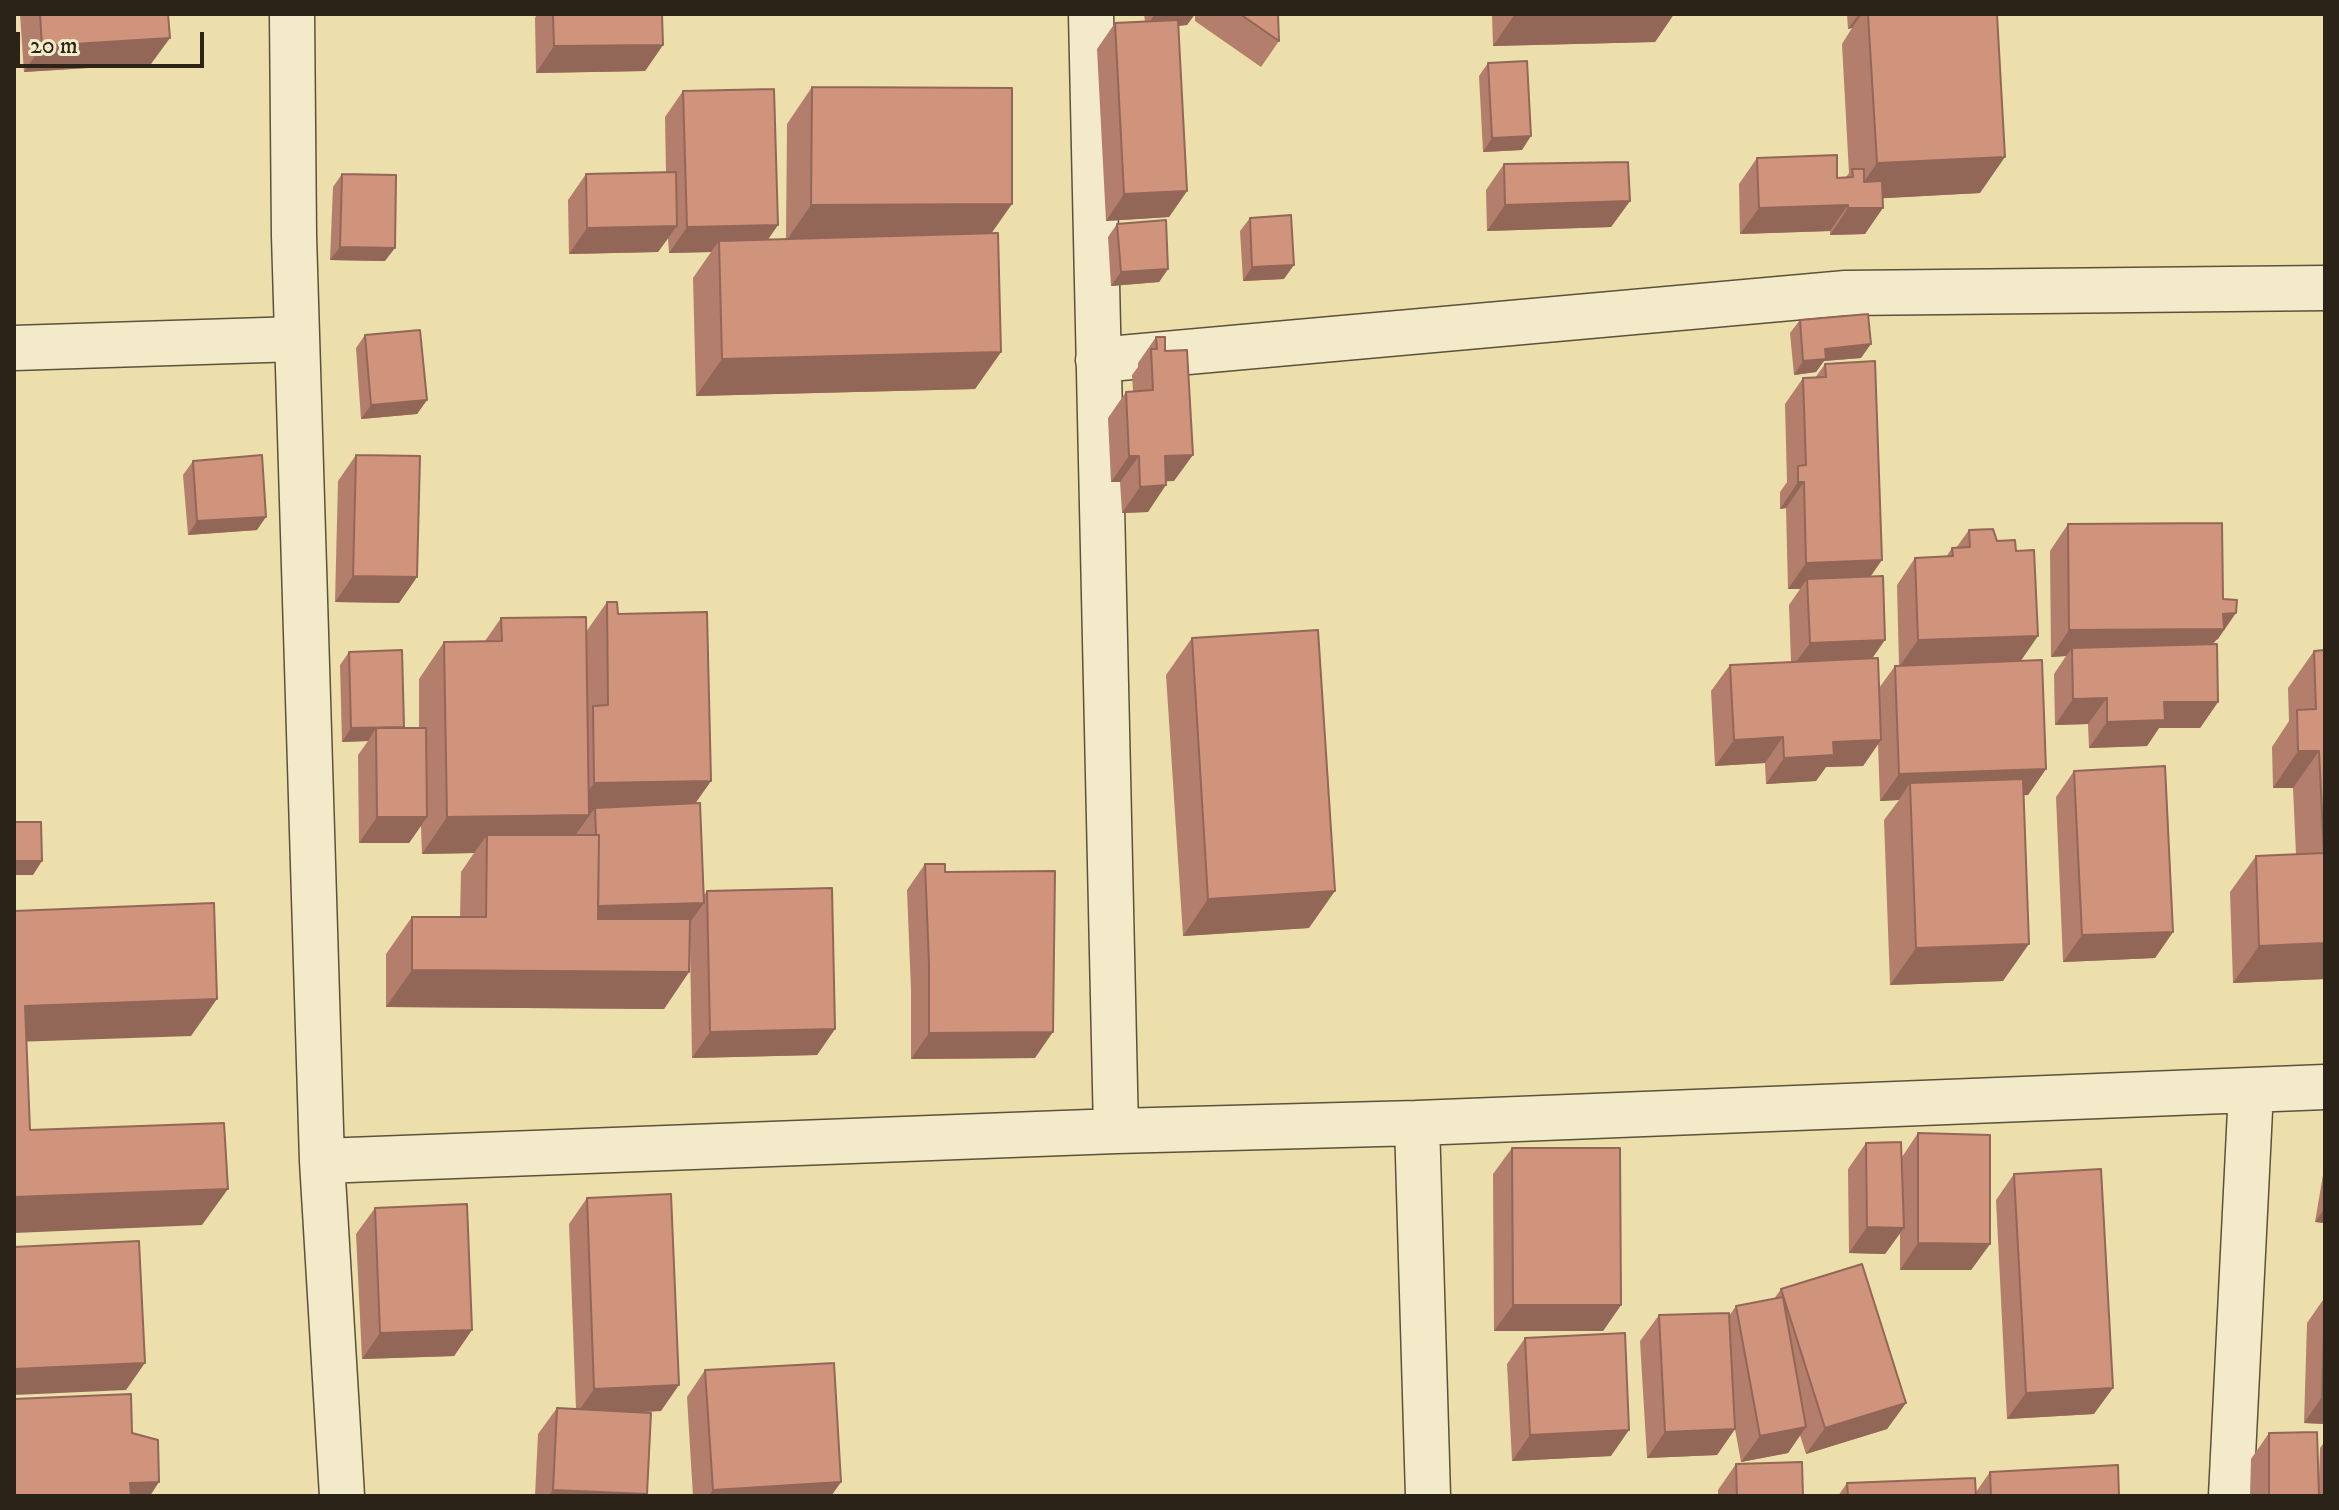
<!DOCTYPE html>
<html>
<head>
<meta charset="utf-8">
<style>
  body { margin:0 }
  #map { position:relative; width:2339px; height:1510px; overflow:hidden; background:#ecdfac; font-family:"IM FELL DW Pica",serif }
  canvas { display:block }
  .frame { position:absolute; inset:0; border:16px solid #2b2317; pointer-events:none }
  .scale { position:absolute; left:16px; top:32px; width:188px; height:36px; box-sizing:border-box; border:4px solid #2b2317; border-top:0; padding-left:10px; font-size:24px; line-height:28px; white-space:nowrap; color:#2b2317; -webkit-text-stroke:6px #f3eac9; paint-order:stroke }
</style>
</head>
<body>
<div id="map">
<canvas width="2339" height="1510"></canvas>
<div class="frame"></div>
<div class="scale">20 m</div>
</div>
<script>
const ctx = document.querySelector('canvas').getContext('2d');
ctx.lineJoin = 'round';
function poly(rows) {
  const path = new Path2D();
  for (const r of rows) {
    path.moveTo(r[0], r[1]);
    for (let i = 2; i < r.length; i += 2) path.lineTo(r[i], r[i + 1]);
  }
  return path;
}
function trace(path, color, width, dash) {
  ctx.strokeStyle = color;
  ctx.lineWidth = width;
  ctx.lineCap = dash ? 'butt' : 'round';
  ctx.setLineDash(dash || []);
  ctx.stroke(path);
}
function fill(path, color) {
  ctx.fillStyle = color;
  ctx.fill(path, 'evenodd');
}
const minor = poly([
  [292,14,294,236,322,1161,342,1496],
  [1091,14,1116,1131],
  [14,348,297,339],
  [1098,360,1846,293,2325,288],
  [1417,1123,1428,1496],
  [322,1161,1116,1131,1417,1123,2325,1087],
  [2231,1496,2251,1090]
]);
const wall = poly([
  [20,14,168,14,151,64,24,72],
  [537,14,553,14,663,45,645,71,536,73,535,18],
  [1144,14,1195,14,1187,25,1178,26,1187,191,1169,217,1106,221,1097,49,1115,23,1145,22],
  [1195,14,1278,14,1279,41,1261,67,1195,21],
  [1492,14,1674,14,1655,42,1493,46],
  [1847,14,1997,14,1980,193,1883,198,1865,234,1830,235,1830,231,1740,234,1739,184,1757,158,1837,178,1846,177,1849,173,1842,44,1852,28,1848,29],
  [1488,63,1522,150,1483,152,1479,76],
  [812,87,992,233,1001,352,975,389,696,396,693,278,711,252,669,253,668,238,658,252,569,254,568,200,586,174,666,172,665,117,683,91,778,225,768,239,786,239,787,124],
  [1504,164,1630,201,1611,227,1487,231,1486,190],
  [342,174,385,261,330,260,333,187],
  [1250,218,1284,279,1243,281,1240,231],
  [1117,224,1168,269,1159,282,1111,286,1108,237],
  [1800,320,1861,358,1824,361,1816,372,1794,375,1790,333],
  [365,335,427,400,417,414,361,419,356,348],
  [1156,337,1174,481,1166,481,1148,512,1122,513,1120,482,1111,482,1108,418,1126,392,1133,391,1132,375,1138,367,1138,363],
  [1825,364,1871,576,1873,658,1879,688,1895,666,1899,665,1897,585,1915,558,1946,557,1952,548,1956,548,1969,530,2021,661,2046,769,2028,795,2024,795,2003,981,1890,985,1884,820,1899,800,1880,801,1878,744,1863,766,1826,767,1816,781,1766,784,1765,763,1715,766,1711,691,1730,665,1791,662,1789,605,1800,589,1788,589,1786,508,1780,509,1780,492,1787,482,1785,404,1803,378,1815,378],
  [356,455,417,577,399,603,335,602,338,481],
  [193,461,257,530,188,535,183,475],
  [2068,524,2218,639,2216,640,2212,645,2218,702,2200,728,2159,728,2147,746,2089,748,2088,724,2055,725,2054,674,2066,656,2051,657,2050,551],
  [607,602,618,614,711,781,695,803,703,896,707,891,835,1029,817,1055,692,1058,690,946,689,972,664,1009,386,1007,386,954,412,917,460,917,461,872,474,853,422,854,421,826,409,843,359,843,358,755,368,741,342,742,340,665,349,652,404,727,403,728,419,728,419,679,444,642,485,641,501,618,586,632],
  [1192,638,1309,928,1183,936,1166,675],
  [2325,650,2325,979,2233,983,2230,892,2256,856,2296,854,2293,788,2273,788,2272,747,2289,721,2288,688,2314,651],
  [2074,771,2173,932,2155,958,2063,962,2056,797],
  [925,864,945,872,1035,1058,911,1059,911,990,907,890],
  [1918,1133,1990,1244,1971,1270,1900,1270,1900,1233,1885,1254,1849,1253,1848,1169,1866,1143,1902,1157],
  [1512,1148,1621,1305,1603,1331,1494,1331,1493,1174],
  [2325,1163,2325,1223,2315,1222],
  [2014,1174,2094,1414,2007,1419,1996,1200],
  [587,1198,661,1411,640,1412,646,1496,535,1496,538,1434,557,1408,576,1409,569,1224],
  [375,1208,472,1330,454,1356,362,1359,356,1234],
  [1781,1289,1906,1403,1887,1429,1806,1454,1800,1435,1788,1453,1741,1462,1735,1429,1717,1455,1647,1458,1640,1341,1659,1315,1729,1316,1736,1306,1774,1299],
  [2325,1297,2325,1424,2304,1423,2307,1323],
  [1525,1338,1611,1456,1512,1461,1507,1364],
  [705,1370,841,1482,831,1496,693,1496,687,1397],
  [2269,1433,2319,1477,2320,1448,2325,1441,2325,1496,2250,1496,2251,1459],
  [1736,1464,1803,1496,1718,1496,1718,1490],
  [1990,1472,2119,1496,1838,1496,1847,1483,1976,1492]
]);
const shadedWall = poly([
  [1155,14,1195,14,1187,25,1145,28],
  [1515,14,1674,14,1655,42,1493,46],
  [1859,14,1862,14,1852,28,1848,29],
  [170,38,151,64,24,72,42,46],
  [663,45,645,71,536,73,554,46],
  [1531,136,1522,150,1483,152,1492,138],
  [2005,157,1980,193,1851,200,1877,163],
  [1187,191,1169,217,1106,221,1124,194],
  [1630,201,1611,227,1487,231,1505,205],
  [1012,204,986,241,786,241,811,205],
  [1848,205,1830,231,1740,234,1759,208],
  [1848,208,1883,208,1865,234,1830,235],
  [778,225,760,251,719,241,711,252,669,253,687,227],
  [677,226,658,252,569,254,587,228],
  [340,247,395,248,385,261,330,260],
  [1294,265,1284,279,1243,281,1252,267],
  [1168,269,1159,282,1111,286,1121,272],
  [1871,344,1861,358,1824,361,1816,372,1794,375,1803,361,1825,349],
  [1001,352,975,389,696,396,722,359],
  [427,400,417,414,361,419,371,405],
  [1193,455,1174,481,1146,482,1165,456],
  [1129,456,1139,456,1120,482,1111,482],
  [1798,482,1804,482,1786,508,1780,509],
  [1166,485,1148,512,1122,513,1140,487],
  [266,517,257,530,188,535,197,521],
  [1882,560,1864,586,1807,579,1800,589,1788,589,1806,563],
  [353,576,417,577,399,603,335,602],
  [2236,613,2218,639,2216,640,2205,655,2072,648,2066,656,2051,657,2069,630],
  [2038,636,2020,662,1899,667,1918,640],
  [1885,640,1867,666,1791,669,1810,643],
  [2107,698,2088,724,2055,725,2073,699],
  [2164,702,2218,702,2200,728,2159,728,2147,746,2089,748,2107,722],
  [404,727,395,740,376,728,368,741,342,742,351,728],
  [1783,737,1765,763,1715,766,1734,740],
  [1881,740,1863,766,1826,767,1816,781,1766,784,1784,758,1833,742],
  [2298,751,2319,751,2293,788,2273,788],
  [2046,769,2028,795,1911,799,1910,783,1899,800,1880,801,1899,774],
  [711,781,685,818,595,808,563,852,487,835,474,853,422,854,447,817,571,815,594,783],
  [377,817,427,817,409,843,359,843],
  [14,861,42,861,33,875,14,875],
  [1335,891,1309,928,1183,936,1208,899],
  [704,903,685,929,580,932,598,906],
  [2173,932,2155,958,2063,962,2082,935],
  [2325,943,2325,979,2233,983,2259,946],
  [2029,944,2003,981,1890,985,1916,948],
  [412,970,689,972,664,1009,386,1007],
  [217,999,191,1036,14,1042,25,1006],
  [835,1029,817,1055,692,1058,710,1032],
  [1053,1032,1035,1058,911,1059,929,1033],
  [228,1189,202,1225,14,1233,14,1197],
  [2325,1208,2325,1223,2315,1222],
  [1867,1227,1904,1228,1885,1254,1849,1253],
  [1918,1243,1990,1244,1971,1270,1900,1270],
  [1513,1305,1621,1305,1603,1331,1494,1331],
  [472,1330,454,1356,362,1359,380,1333],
  [145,1363,126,1390,14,1395,14,1369],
  [679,1385,661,1411,576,1415,594,1389],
  [2113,1388,2094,1414,2007,1419,2026,1393],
  [2322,1397,2325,1397,2325,1424,2304,1423],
  [1906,1403,1887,1429,1806,1454,1825,1428],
  [1806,1427,1788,1453,1741,1462,1760,1436],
  [1735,1429,1717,1455,1647,1458,1665,1432],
  [1629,1430,1611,1456,1512,1461,1530,1435],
  [159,1482,150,1496,121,1496,130,1483],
  [841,1482,831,1496,708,1496,713,1490],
  [553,1490,647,1494,646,1496,548,1496]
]);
const building = poly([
  [40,14,168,14,170,38,42,46,40,14],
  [553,14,662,14,663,45,554,46,553,14],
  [1240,14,1278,14,1279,41,1240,14],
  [1868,14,1997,14,2005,157,1877,163,1868,14],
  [1178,20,1187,191,1124,194,1115,23,1178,20],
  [1527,61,1531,136,1492,138,1488,63,1527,61],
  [812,87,1012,88,1012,204,811,205,812,87],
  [774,89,778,225,687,227,683,91,774,89],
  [1837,155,1837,178,1853,177,1852,169,1864,169,1864,182,1882,181,1883,208,1848,208,1848,205,1759,208,1757,158,1837,155],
  [1628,162,1630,201,1505,205,1504,164,1628,162],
  [676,172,677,226,587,228,586,174,676,172],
  [342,174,396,175,395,248,340,247,342,174],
  [1291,215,1294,265,1252,267,1250,218,1291,215],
  [1166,220,1168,269,1121,272,1117,224,1166,220],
  [998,233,1001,352,722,359,719,241,998,233],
  [1868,314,1871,344,1825,349,1826,359,1803,361,1800,320,1868,314],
  [420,330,427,400,371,405,365,335,420,330],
  [1156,337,1165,337,1165,351,1187,350,1193,455,1165,456,1166,485,1140,487,1139,456,1129,456,1126,392,1153,390,1151,349,1157,349,1156,337],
  [1875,361,1882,560,1806,563,1804,482,1798,482,1798,466,1806,465,1803,378,1826,377,1825,364,1875,361],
  [262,455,266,517,197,521,193,461,262,455],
  [356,455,420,456,417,577,353,576,356,455],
  [2222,523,2223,599,2237,600,2236,613,2223,614,2224,629,2069,630,2068,524,2222,523],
  [1993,529,1997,541,2015,540,2016,551,2034,550,2038,636,1918,640,1915,558,1953,556,1952,548,1970,547,1969,530,1993,529],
  [1883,576,1885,640,1810,643,1807,579,1883,576],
  [607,602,617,602,618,614,707,612,711,781,594,783,593,706,608,705,607,602],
  [586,617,589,815,447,817,444,642,502,641,501,618,586,617],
  [1318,630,1335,891,1208,899,1192,638,1318,630],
  [2217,644,2218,702,2164,702,2165,720,2107,722,2107,698,2073,699,2072,648,2217,644],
  [402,650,404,727,351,728,349,652,402,650],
  [2325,650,2325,943,2259,946,2256,856,2324,853,2319,751,2298,751,2297,710,2316,709,2314,651,2325,650],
  [1878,658,1881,740,1833,742,1834,755,1784,758,1783,737,1734,740,1730,665,1878,658],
  [2042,660,2046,769,1899,774,1895,666,2042,660],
  [376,728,426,728,427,817,377,817,376,728],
  [2165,766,2173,932,2082,935,2074,771,2165,766],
  [2023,779,2029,944,1916,948,1910,783,2023,779],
  [700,803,704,903,598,906,599,835,596,835,595,808,700,803],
  [14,822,41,822,42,861,14,861,14,822],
  [487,835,599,835,598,919,690,919,689,972,412,970,412,917,486,917,487,835],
  [925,864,945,864,945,872,1055,871,1053,1032,929,1033,929,964,925,864],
  [832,888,835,1029,710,1032,707,891,832,888],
  [214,903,217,999,25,1006,30,1130,224,1123,228,1189,14,1197,14,911,214,903],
  [1918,1133,1990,1135,1990,1244,1918,1243,1918,1133],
  [1901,1142,1904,1228,1867,1227,1866,1143,1901,1142],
  [1512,1148,1620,1148,1621,1305,1513,1305,1512,1148],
  [2101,1169,2113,1388,2026,1393,2014,1174,2101,1169],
  [671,1194,679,1385,594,1389,587,1198,671,1194],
  [467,1204,472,1330,380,1333,375,1208,467,1204],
  [139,1241,145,1363,14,1369,14,1247,139,1241],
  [1862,1264,1906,1403,1825,1428,1781,1289,1862,1264],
  [1783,1297,1806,1427,1760,1436,1736,1306,1783,1297],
  [2325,1303,2325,1397,2322,1397,2325,1303],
  [1729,1313,1735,1429,1665,1432,1659,1315,1729,1313],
  [1625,1333,1629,1430,1530,1435,1525,1338,1625,1333],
  [834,1363,841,1482,713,1490,705,1370,834,1363],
  [131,1394,132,1433,158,1440,159,1482,130,1483,131,1496,14,1496,14,1399,131,1394],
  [557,1408,651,1413,647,1494,553,1490,557,1408],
  [2317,1432,2319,1496,2269,1496,2269,1433,2317,1432],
  [1802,1462,1803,1496,1737,1496,1736,1464,1802,1462],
  [2118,1465,2119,1496,1991,1496,1990,1472,2118,1465],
  [1975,1478,1976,1496,1848,1496,1847,1483,1975,1478]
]);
trace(minor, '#5b523c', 47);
trace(minor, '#f3eac9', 44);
fill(wall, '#b37e6b');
fill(shadedWall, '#926757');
fill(building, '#d0937c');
trace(building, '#926757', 2);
</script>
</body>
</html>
